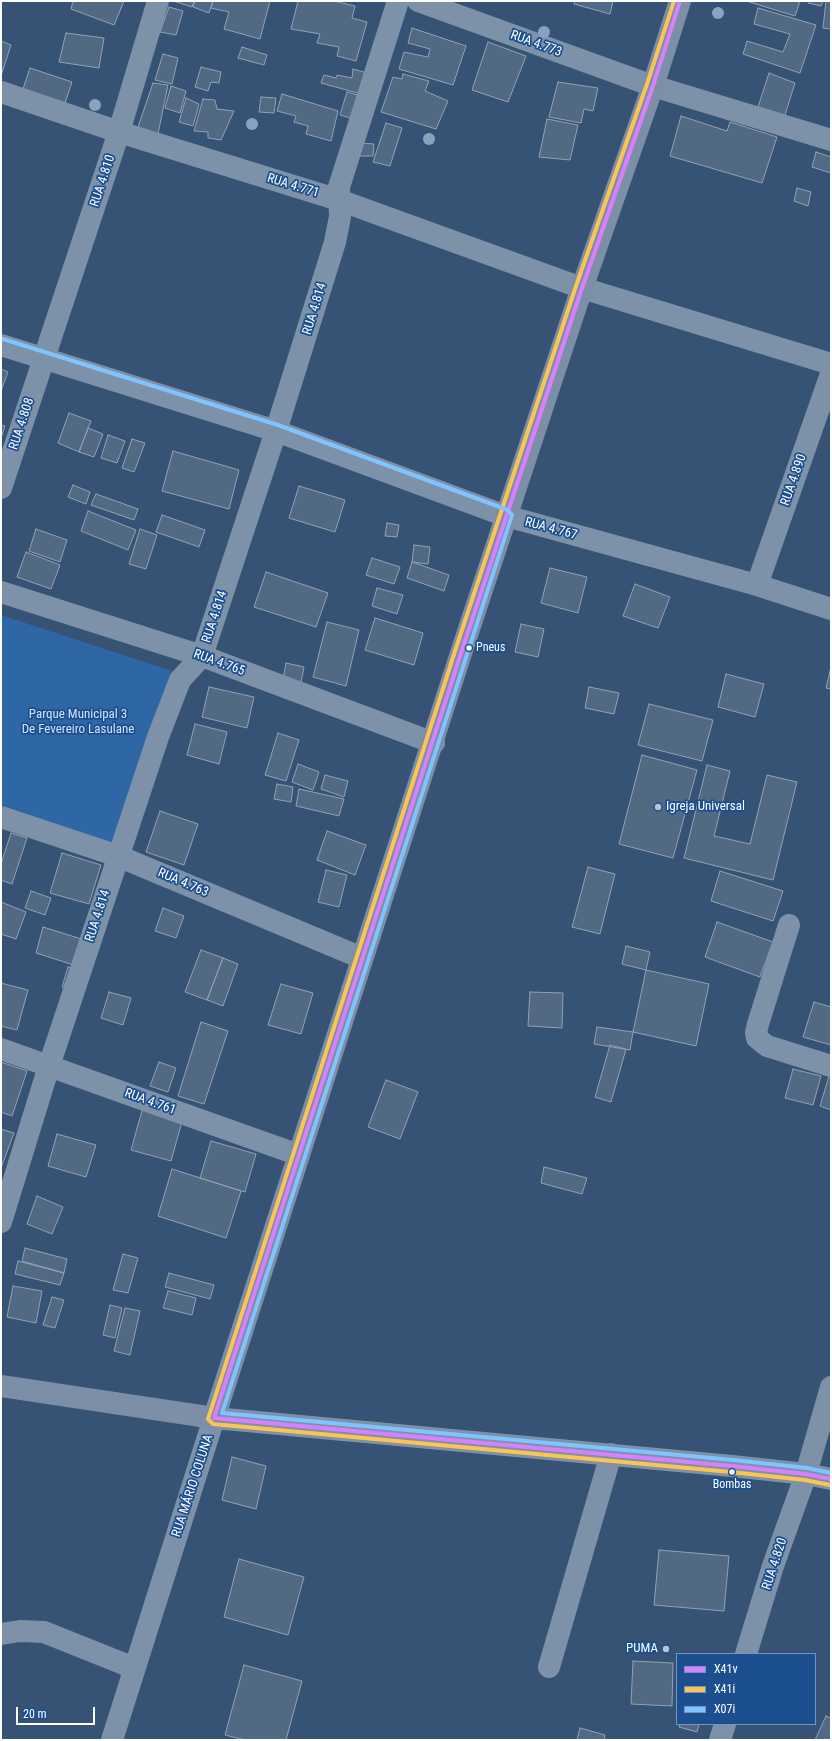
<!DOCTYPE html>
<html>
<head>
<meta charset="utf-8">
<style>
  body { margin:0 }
  #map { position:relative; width:832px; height:1741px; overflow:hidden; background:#365274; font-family:"Roboto Condensed",sans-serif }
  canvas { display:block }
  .frame { position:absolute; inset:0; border:2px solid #fff; pointer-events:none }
  .legend { position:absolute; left:676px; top:1653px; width:140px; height:72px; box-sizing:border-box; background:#1b4f8f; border:1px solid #7695bc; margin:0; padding:5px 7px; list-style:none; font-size:12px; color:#fff }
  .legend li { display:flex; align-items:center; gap:8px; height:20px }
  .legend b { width:20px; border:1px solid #7695bc }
  .scale { position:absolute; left:16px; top:1707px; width:79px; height:18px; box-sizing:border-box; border:2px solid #fff; border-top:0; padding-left:5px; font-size:12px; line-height:14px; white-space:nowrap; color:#fff; -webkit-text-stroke:3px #1b4f8f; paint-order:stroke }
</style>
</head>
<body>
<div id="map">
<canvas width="832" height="1741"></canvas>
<div class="frame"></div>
<ul class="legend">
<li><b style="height:5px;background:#d880ff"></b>X41v</li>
<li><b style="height:5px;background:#fcc553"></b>X41i</li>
<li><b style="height:5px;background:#80c4ff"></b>X07i</li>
</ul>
<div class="scale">20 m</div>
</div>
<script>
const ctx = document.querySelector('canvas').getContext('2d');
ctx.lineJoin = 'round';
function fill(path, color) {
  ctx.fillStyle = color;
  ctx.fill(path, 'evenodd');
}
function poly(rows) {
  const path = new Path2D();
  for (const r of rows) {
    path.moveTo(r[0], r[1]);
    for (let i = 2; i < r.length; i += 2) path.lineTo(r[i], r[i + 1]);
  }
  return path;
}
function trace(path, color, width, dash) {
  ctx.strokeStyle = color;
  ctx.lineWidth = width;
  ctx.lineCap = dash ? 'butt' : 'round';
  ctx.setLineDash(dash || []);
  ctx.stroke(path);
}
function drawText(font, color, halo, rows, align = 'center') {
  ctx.font = font + ' "Roboto Condensed",sans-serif';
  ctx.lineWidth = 3.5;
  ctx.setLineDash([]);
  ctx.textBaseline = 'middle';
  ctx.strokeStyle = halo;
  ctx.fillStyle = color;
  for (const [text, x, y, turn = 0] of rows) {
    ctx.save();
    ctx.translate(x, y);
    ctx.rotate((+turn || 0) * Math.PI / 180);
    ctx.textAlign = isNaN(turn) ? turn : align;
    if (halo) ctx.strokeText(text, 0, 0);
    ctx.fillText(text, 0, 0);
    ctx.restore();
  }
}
const green = poly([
  [1,615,175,672,118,845,1,805]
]);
const building = poly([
  [73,1,124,1,114,25,71,9,73,1],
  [173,1,194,1,192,7,173,1],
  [195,1,213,1,209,13,193,7,195,1],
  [213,1,270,1,260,39,224,29,229,12,211,8,213,1],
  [298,1,334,1,355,6,352,18,367,22,356,61,337,56,339,47,317,43,320,34,291,29,298,1],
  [575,1,613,1,610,14,574,4,575,1],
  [746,1,800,1,795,16,746,1],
  [809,1,823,1,821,6,808,3,809,1],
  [826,1,831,1,831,29,823,28,826,1],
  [169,7,183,11,176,35,160,32,169,7],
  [758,8,816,25,800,73,743,54,747,41,783,52,790,34,754,24,758,8],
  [412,28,466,46,453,85,399,69,404,52,428,57,430,49,408,43,412,28],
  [66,33,104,38,99,68,59,62,66,33],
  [1,41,11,45,1,76,1,41],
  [488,42,526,56,508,102,472,90,488,42],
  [242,47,267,55,264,65,238,58,242,47],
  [163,54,178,58,172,84,155,80,163,54],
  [201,67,221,72,219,83,211,82,208,91,195,87,201,67],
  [30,68,72,82,63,109,21,95,30,68],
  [353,69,367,73,361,94,321,83,324,75,336,78,337,75,352,78,353,69],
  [769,73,795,83,785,115,758,107,769,73],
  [403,74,429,81,425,91,448,101,436,129,381,112,393,77,402,79,403,74],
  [558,82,598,88,593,111,584,109,581,123,549,117,558,82],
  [153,83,168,85,158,134,137,130,153,83],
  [171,86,186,91,180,113,165,108,171,86],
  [347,92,361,96,354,119,340,115,347,92],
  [282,94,338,111,331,141,306,134,308,126,294,122,296,116,277,111,282,94],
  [261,97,276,98,274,113,259,112,261,97],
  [186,98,199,104,193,126,179,122,186,98],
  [203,99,215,100,217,109,234,111,221,140,208,138,208,132,194,131,203,99],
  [681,116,727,131,730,122,777,137,762,183,670,156,681,116],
  [547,119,578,125,570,160,539,157,547,119],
  [386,123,402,128,390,166,373,162,386,123],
  [361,143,374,144,373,156,360,156,361,143],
  [816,152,831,157,831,173,812,167,816,152],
  [797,188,811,192,808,206,794,201,797,188],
  [1,369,8,372,1,391,1,369],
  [69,413,91,421,79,452,58,443,69,413],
  [1,425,5,426,1,438,1,425],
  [88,428,103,434,94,457,79,452,88,428],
  [108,435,125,441,117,463,101,458,108,435],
  [132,439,145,443,134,472,122,468,132,439],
  [173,451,239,470,229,509,162,491,173,451],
  [73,485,90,492,86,504,68,497,73,485],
  [299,486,345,500,335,532,289,518,299,486],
  [96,494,138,509,134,520,91,505,96,494],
  [88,511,136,530,128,550,81,531,88,511],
  [162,515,205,530,199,547,156,532,162,515],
  [387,523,399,525,397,537,385,536,387,523],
  [36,529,67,540,60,562,29,551,36,529],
  [140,529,157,535,146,569,129,564,140,529],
  [414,545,430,547,428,564,412,562,414,545],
  [26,552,60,565,51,589,17,577,26,552],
  [372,558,400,567,394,584,366,575,372,558],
  [412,562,449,575,444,591,407,578,412,562],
  [550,568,587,577,578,613,541,603,550,568],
  [266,572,328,593,316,627,254,607,266,572],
  [635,584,670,597,658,628,623,616,635,584],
  [377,588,403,595,397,614,372,606,377,588],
  [375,618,423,633,414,665,365,650,375,618],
  [327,622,359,630,346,686,313,677,327,622],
  [521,624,544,629,538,657,515,652,521,624],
  [286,663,304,667,301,683,283,680,286,663],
  [831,667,831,689,826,688,831,667],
  [726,674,764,684,755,717,718,707,726,674],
  [209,687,254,697,247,728,202,717,209,687],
  [589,687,619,693,614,714,585,708,589,687],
  [649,704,713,720,702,761,638,745,649,704],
  [195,724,227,732,219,764,187,755,195,724],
  [278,733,299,740,286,781,265,775,278,733],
  [642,755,697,770,673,858,619,844,642,755],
  [298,764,319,772,313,790,292,782,298,764],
  [707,765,730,771,714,836,750,844,767,775,797,782,773,880,684,858,707,765],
  [325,775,348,781,344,797,321,789,325,775],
  [277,784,293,787,291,802,274,799,277,784],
  [299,789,344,799,339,816,296,806,299,789],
  [160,811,198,824,184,865,146,852,160,811],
  [327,831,366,845,355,875,317,860,327,831],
  [11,833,27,838,12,884,1,880,1,864,11,833],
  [62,853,101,865,89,904,50,893,62,853],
  [588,867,615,874,600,934,572,927,588,867],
  [326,870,347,875,339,907,318,902,326,870],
  [720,871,783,891,773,921,711,901,720,871],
  [31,891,51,898,45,915,25,908,31,891],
  [1,902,26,912,16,939,1,934,1,902],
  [163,908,184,916,176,938,155,931,163,908],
  [717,922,773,942,760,977,705,957,717,922],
  [43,927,91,942,83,968,36,953,43,927],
  [626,946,650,952,646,970,622,964,626,946],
  [201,950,223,958,207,1000,185,992,201,950],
  [223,958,238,964,223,1006,207,1000,223,958],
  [68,967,79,970,74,990,62,987,68,967],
  [646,970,709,984,696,1046,633,1032,646,970],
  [1,983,28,990,17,1030,1,1026,1,983],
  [281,984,313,993,301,1034,268,1025,281,984],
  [109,992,131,998,123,1025,101,1018,109,992],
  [530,992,563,993,562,1028,528,1026,530,992],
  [814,1002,831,1007,831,1045,803,1037,814,1002],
  [201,1022,228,1031,204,1104,178,1096,201,1022],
  [597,1027,633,1032,630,1050,594,1044,597,1027],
  [610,1045,626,1049,611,1102,595,1097,610,1045],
  [1,1062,27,1071,12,1116,1,1112,1,1062],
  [159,1062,176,1068,168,1092,150,1086,159,1062],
  [793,1069,821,1076,813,1105,785,1098,793,1069],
  [830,1073,831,1073,831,1110,820,1106,830,1073],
  [386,1080,418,1092,400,1139,368,1127,386,1080],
  [143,1107,183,1118,171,1161,131,1150,143,1107],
  [1,1129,14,1133,1,1168,1,1129],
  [57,1134,96,1145,86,1177,48,1166,57,1134],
  [211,1141,256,1154,245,1192,200,1178,211,1141],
  [544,1167,587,1178,582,1194,541,1183,544,1167],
  [172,1169,241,1191,226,1238,158,1216,172,1169],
  [37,1196,63,1207,52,1234,27,1224,37,1196],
  [25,1248,67,1259,64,1273,22,1261,25,1248],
  [123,1254,138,1258,128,1293,113,1290,123,1254],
  [18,1261,64,1273,60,1285,15,1274,18,1261],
  [169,1273,214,1285,210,1299,165,1287,169,1273],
  [13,1286,42,1291,36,1323,7,1317,13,1286],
  [168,1291,196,1298,192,1315,163,1308,168,1291],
  [52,1297,64,1300,55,1328,43,1325,52,1297],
  [110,1305,122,1308,115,1338,103,1335,110,1305],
  [125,1308,140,1311,130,1355,114,1351,125,1308],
  [232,1457,266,1466,256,1509,222,1500,232,1457],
  [659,1550,729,1556,724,1611,654,1605,659,1550],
  [239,1559,304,1577,288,1635,224,1617,239,1559],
  [633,1661,673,1663,672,1706,631,1704,633,1661],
  [244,1665,302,1681,286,1740,245,1740,225,1735,244,1665],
  [826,1716,831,1718,831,1740,815,1740,826,1716],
  [680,1724,699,1724,697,1732,679,1727,680,1724],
  [580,1728,605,1735,604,1740,577,1740,580,1728]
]);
const minor = poly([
  [418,1,653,86,831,140],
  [1,92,119,132,339,200,582,288,831,364],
  [1,345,276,431,506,516,757,585,831,609],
  [1,488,119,132,158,1],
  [757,585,831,374],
  [1,592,202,656,434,743],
  [1,817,118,856,362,958],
  [789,925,758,1024,756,1033,757,1038,767,1046,831,1066],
  [1,1049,299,1155],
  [1,1222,49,1066,158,737,180,680,202,656,276,431,335,242,340,217,339,187,398,1],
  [1,1634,20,1631,44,1632,134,1668],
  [746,1654,773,1566,806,1474,831,1387],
  [549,1667,611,1454],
  [112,1740,214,1418,732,1466,806,1474,831,1479],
  [720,1740,725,1724]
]);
const major = poly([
  [1,1386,214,1418,463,647,582,288,653,86,680,1]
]);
const bus1 = poly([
  [680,1,653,86,582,288,463,647,214,1418,732,1466,806,1474,831,1479]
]);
const bus2 = poly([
  [674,1,647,84,576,286,457,645,208,1419,213,1424,731,1472,805,1480,830,1485]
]);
const bus3 = poly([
  [3,339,278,425,508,510,512,515,222,1413,733,1460,807,1468,831,1473]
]);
const trees = [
  [718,13],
  [544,32],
  [95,105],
  [252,124],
  [429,139]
];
const markers = [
  [469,648,3.5,"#fff"],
  [658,807,4,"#b9c2ce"],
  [732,1472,3.5,"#fff"],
  [666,1649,4,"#b9c2ce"]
];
const busNames = [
  ["Pneus",476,648],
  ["Bombas",732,1485,"center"]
];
const streetNames = [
  ["RUA 4.773",536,44,20],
  ["RUA 4.810",103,181,-72],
  ["RUA 4.771",293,186,17],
  ["RUA 4.814",315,309,-73],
  ["RUA 4.808",22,424,-72],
  ["RUA 4.890",794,480,-71],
  ["RUA 4.767",551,529,15],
  ["RUA 4.814",215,617,-72],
  ["RUA 4.765",219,663,20],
  ["RUA 4.763",183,883,23],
  ["RUA 4.814",98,916,-72],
  ["RUA 4.761",150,1102,20],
  ["RUA MÁRIO COLUNA",193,1486,-72],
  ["RUA 4.820",775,1564,-72]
];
const parkNames = [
  ["Parque Municipal 3",78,715],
  ["De Fevereiro Lasulane",78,730]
];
const poiNames = [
  ["Igreja Universal",666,807],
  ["PUMA",658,1649,"right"]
];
fill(green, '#2f66a5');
fill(building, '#526984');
trace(building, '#92a2b6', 1);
trace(minor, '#7d92a8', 22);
trace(major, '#7d8ea7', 22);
trace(bus1, '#d880ff', 4);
trace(bus2, '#fcc553', 4);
trace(bus3, '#80c4ff', 4);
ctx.fillStyle = '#8aa2be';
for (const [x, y] of trees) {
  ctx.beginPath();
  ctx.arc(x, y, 6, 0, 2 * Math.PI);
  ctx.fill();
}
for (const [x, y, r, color] of markers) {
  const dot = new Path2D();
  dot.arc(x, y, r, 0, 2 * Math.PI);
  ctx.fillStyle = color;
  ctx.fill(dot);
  trace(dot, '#1b4f8f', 1.5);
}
drawText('12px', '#fff', '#1b4f8f', busNames, 'left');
drawText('13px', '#fff', '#1b4f8f', streetNames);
drawText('13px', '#cfe3fa', '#1b4f8f', parkNames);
drawText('13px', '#fff', '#1b4f8f', poiNames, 'left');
</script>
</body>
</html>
